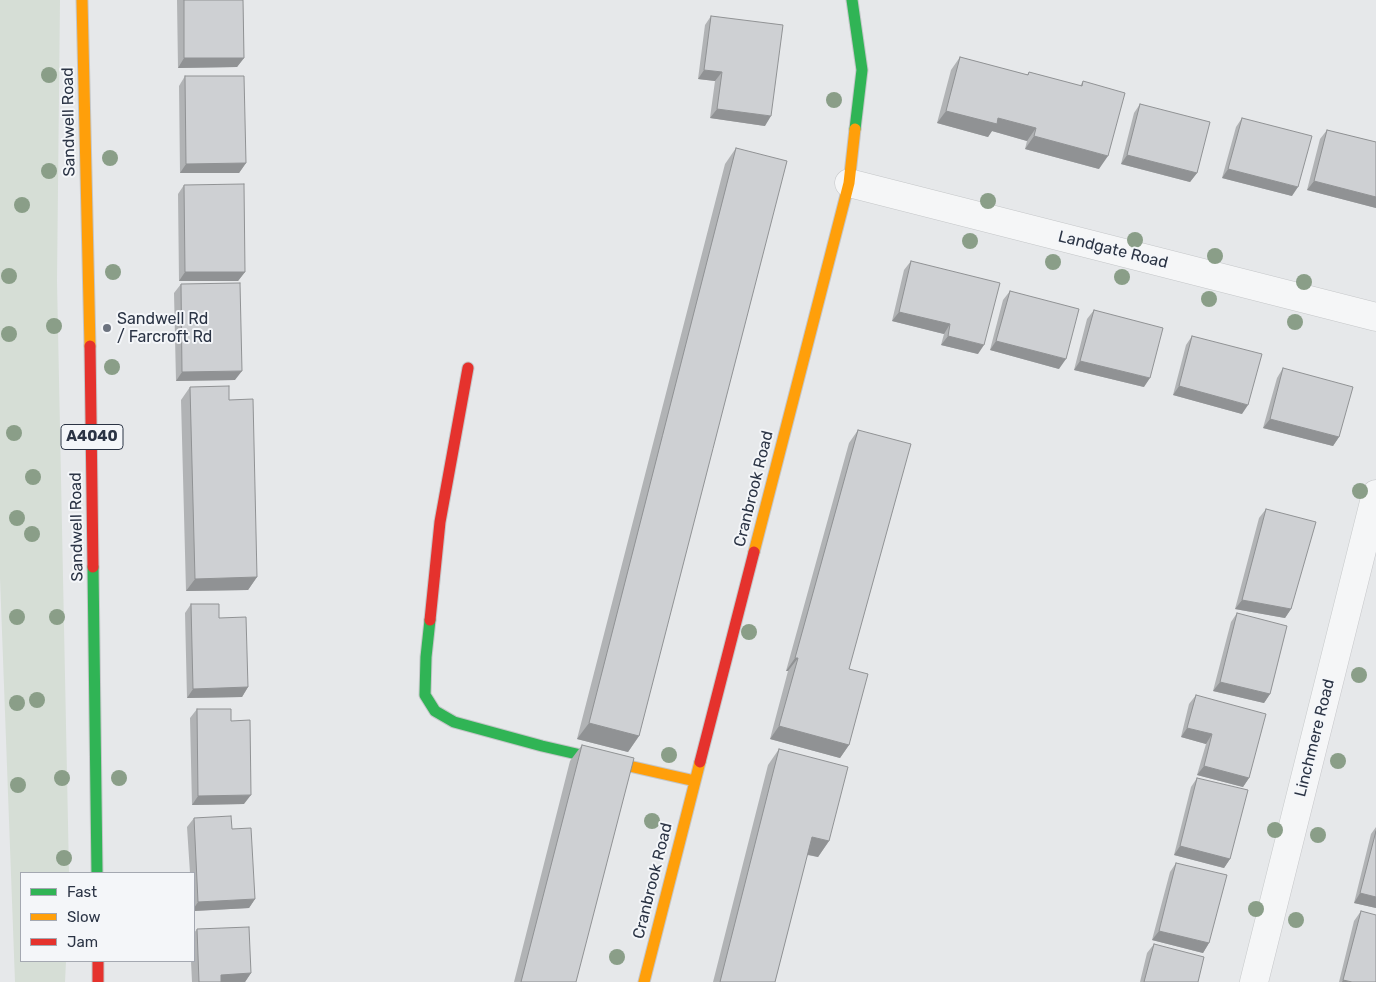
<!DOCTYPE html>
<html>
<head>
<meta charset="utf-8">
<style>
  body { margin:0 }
  #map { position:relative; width:1376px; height:982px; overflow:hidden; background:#e6e8ea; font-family:Rubik,sans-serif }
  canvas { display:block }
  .legend { position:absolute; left:20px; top:872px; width:175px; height:90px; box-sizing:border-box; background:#f4f6f9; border:1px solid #a4a8b1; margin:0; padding:6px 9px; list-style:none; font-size:15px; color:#2b3445 }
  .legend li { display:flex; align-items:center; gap:10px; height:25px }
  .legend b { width:25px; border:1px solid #a4a8b1 }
</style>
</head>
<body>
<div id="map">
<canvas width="1376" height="982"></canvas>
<ul class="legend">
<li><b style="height:6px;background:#30b455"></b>Fast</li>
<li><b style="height:6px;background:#ff9f0a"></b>Slow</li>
<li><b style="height:6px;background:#e5322d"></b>Jam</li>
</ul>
</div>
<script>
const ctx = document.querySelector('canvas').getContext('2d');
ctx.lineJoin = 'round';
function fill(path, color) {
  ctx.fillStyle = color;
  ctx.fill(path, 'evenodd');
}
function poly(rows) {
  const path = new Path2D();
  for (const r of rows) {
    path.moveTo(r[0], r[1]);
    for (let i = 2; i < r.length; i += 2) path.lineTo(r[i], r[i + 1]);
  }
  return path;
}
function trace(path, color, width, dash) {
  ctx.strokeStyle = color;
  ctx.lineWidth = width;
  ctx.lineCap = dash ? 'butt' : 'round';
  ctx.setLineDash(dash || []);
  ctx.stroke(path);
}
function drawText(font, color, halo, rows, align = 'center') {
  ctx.font = font + ' Rubik,sans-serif';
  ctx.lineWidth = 4;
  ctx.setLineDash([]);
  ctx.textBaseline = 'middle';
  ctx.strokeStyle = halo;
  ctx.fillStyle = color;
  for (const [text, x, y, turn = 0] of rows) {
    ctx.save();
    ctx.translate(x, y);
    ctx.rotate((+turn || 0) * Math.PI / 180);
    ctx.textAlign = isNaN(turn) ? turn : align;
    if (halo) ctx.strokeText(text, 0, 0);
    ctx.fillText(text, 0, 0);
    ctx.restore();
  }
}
const green = poly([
  [0,0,60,0,57,281,69,873,21,873,21,961,66,961,65,982,15,982,0,578]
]);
const street = poly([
  [849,183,1376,317],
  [1254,982,1376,494]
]);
const fast = poly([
  [852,0,862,70,855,129],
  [93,567,97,873],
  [430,620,426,657,425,695,435,711,454,722,542,746,594,758]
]);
const slow = poly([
  [82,0,90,346],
  [754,552,849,183,855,129],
  [594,758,695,781],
  [644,982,700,762]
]);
const jam = poly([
  [90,346,93,567],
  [430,620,440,522,468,368],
  [700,762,754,552],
  [98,961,98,982]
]);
const trees = [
  [49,75],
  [834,100],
  [110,158],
  [49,171],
  [988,201],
  [22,205],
  [1135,240],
  [970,241],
  [1215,256],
  [1053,262],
  [113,272],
  [9,276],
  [1122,277],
  [1304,282],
  [1209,299],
  [1295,322],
  [54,326],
  [9,334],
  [112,367],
  [14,433],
  [33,477],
  [1360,491],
  [17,518],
  [32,534],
  [17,617],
  [57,617],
  [749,632],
  [1359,675],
  [37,700],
  [17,703],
  [669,755],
  [1338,761],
  [62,778],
  [119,778],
  [18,785],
  [652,821],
  [1275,830],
  [1318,835],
  [64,858],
  [1256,909],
  [1296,920],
  [617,957]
];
const wall = poly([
  [177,0,243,0,244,58,237,67,178,68],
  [711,16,765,126,710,118,715,81,698,79,705,25],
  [960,57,1027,75,1029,72,1080,86,1083,81,1099,169,1025,149,1027,141,992,131,988,137,937,123,951,70],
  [185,76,246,163,239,173,180,173,179,86],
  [1140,104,1197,173,1190,182,1121,164,1134,113],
  [1242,118,1292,196,1222,178,1236,127],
  [1327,130,1376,142,1376,208,1307,190,1320,139],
  [736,148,639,736,628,752,577,739,725,164],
  [184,185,245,272,238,281,179,281,178,194],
  [911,261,978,354,941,345,944,334,892,321,904,270],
  [181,284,235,380,176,381,174,293],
  [1010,291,1059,369,990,350,1003,300],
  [1094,310,1144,387,1074,370,1087,319],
  [1192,336,1242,414,1173,395,1186,345],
  [1283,368,1339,437,1333,446,1263,428,1277,378],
  [190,387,229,400,257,577,248,590,186,591,181,400],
  [858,430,849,669,849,745,840,758,770,739,788,671,786,671,849,443],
  [1266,509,1291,609,1285,618,1235,609,1259,518],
  [191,604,219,618,248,687,242,697,187,698,185,613],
  [1237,613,1270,694,1264,703,1213,691,1231,622],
  [1196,695,1249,778,1243,787,1197,775,1206,744,1181,737,1189,704],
  [197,709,231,721,244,804,192,805,190,718],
  [582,745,576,982,514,982,570,761],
  [779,749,829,841,818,857,807,855,775,982,713,982,768,765],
  [1197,778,1230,859,1224,868,1174,855,1191,787],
  [194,818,232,829,255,899,249,908,194,911,194,873,190,873,187,827],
  [1376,827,1376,908,1354,903,1371,834],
  [1176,863,1209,943,1203,953,1152,940,1170,872],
  [1361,911,1376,982,1339,982,1354,921],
  [197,929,251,973,245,982,192,982,191,961,194,961,194,933],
  [1154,944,1198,982,1140,982,1147,953]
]);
const shadedWall = poly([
  [184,58,244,58,237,67,178,68],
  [704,70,722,72,715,81,698,79],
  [717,109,771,116,765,126,710,118],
  [946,111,998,118,1036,128,1027,141,992,131,988,137,937,123],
  [1034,136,1108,156,1099,169,1025,149],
  [1127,155,1197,173,1190,182,1121,164],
  [246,163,239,173,180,173,186,164],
  [1228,169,1298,187,1292,196,1222,178],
  [1314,181,1376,197,1376,208,1307,190],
  [185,272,245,272,238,281,179,281],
  [899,312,950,324,944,334,892,321],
  [948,336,984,345,978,354,941,345],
  [996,341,1066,359,1059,369,990,350],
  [1080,361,1150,378,1144,387,1074,370],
  [242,371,235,380,176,381,182,372],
  [1179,386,1248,405,1242,414,1173,395],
  [1270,419,1339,437,1333,446,1263,428],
  [257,577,248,590,186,591,195,579],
  [1242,600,1291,609,1285,618,1235,609],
  [795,658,798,658,788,671,786,671],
  [1220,682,1270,694,1264,703,1213,691],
  [248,687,242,697,187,698,193,689],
  [589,723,639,736,628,752,577,739],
  [779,726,849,745,840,758,770,739],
  [1187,728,1212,734,1206,744,1181,737],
  [1204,766,1249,778,1243,787,1197,775],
  [251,795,244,804,192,805,198,796],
  [812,837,829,841,818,857,801,853],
  [1180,846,1230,859,1224,868,1174,855],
  [1360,893,1376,897,1376,908,1354,903],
  [255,899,249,908,194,911,194,908,198,902],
  [1159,931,1209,943,1203,953,1152,940],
  [251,973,245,982,216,982,221,975],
  [1343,980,1352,982,1342,982]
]);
const building = poly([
  [184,0,243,0,244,58,184,58,184,0],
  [711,16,783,25,771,116,717,109,722,72,704,70,711,16],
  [960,57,1028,75,1029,72,1082,86,1083,81,1125,93,1108,156,1034,136,1036,128,998,118,997,124,946,111,960,57],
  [185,76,244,76,246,163,186,164,185,76],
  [1140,104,1210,122,1197,173,1127,155,1140,104],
  [1242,118,1312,136,1298,187,1228,169,1242,118],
  [1327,130,1376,142,1376,197,1314,181,1327,130],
  [736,148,787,161,639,736,589,723,736,148],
  [244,184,245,272,185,272,184,185,244,184],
  [911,261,1000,283,984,345,948,336,950,324,899,312,911,261],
  [240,283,242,371,182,372,181,284,240,283],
  [1010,291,1079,309,1066,359,996,341,1010,291],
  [1094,310,1163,328,1150,378,1080,361,1094,310],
  [1192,336,1262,354,1248,405,1179,386,1192,336],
  [1283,368,1353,387,1339,437,1270,419,1283,368],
  [229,386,229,400,253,399,257,577,195,579,190,387,229,386],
  [858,430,911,444,849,669,868,674,849,745,779,726,798,658,795,658,858,430],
  [1266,509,1316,522,1291,609,1242,600,1266,509],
  [191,604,219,604,219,618,246,617,248,687,193,689,191,604],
  [1237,613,1287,626,1270,694,1220,682,1237,613],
  [1196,695,1266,714,1249,778,1204,766,1212,734,1187,728,1196,695],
  [197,709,231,709,231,721,250,720,251,795,198,796,197,709],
  [582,745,634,758,576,982,521,982,582,745],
  [779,749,848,767,829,841,812,837,775,982,720,982,779,749],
  [1197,778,1248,790,1230,859,1180,846,1197,778],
  [231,816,232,829,251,828,255,899,198,902,194,818,231,816],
  [1376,831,1376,897,1360,893,1376,831],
  [1176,863,1227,875,1209,943,1159,931,1176,863],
  [1361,911,1376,915,1376,982,1352,982,1343,980,1361,911],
  [249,927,251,973,221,975,221,982,199,982,197,929,249,927],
  [1154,944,1204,957,1198,982,1144,982,1154,944]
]);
const markers = [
  [107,328,5,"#6c737f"]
];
const shields = [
  [92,437,62]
];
const shieldNames = [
  ["A4040",92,437]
];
const streetNames = [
  ["Sandwell Road",69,122,-91],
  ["Landgate Road",1113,250,14],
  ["Cranbrook Road",754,489,-76],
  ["Sandwell Road",77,527,-91],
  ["Linchmere Road",1315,738,-76],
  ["Cranbrook Road",653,881,-76]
];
const poiNames = [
  ["Sandwell Rd",117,319],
  ["/ Farcroft Rd",117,337]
];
fill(green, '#d6ded6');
trace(street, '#c4c6c8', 29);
trace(fast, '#c4c6c8', 13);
trace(slow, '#c4c6c8', 13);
trace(jam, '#c4c6c8', 13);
trace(street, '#f5f6f7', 28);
trace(fast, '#30b455', 11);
trace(slow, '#ff9f0a', 11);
trace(jam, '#e5322d', 11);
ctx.fillStyle = '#8a9e88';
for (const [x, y] of trees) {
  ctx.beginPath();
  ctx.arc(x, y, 8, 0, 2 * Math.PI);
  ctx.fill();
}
fill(wall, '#b1b3b5');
fill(shadedWall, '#909294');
fill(building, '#ced0d3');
trace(building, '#909294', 1);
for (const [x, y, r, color] of markers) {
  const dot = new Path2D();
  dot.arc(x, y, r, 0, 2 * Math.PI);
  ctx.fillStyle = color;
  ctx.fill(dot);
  trace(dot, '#f4f6f9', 2);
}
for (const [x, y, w] of shields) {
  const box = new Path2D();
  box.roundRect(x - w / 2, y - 12.5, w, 25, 4);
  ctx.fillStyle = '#f4f6f9';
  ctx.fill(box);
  trace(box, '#2b3445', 1);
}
drawText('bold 15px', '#2b3445', null, shieldNames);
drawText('16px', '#2b3445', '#f4f6f9', streetNames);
drawText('16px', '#2b3445', '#f4f6f9', poiNames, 'left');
</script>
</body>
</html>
